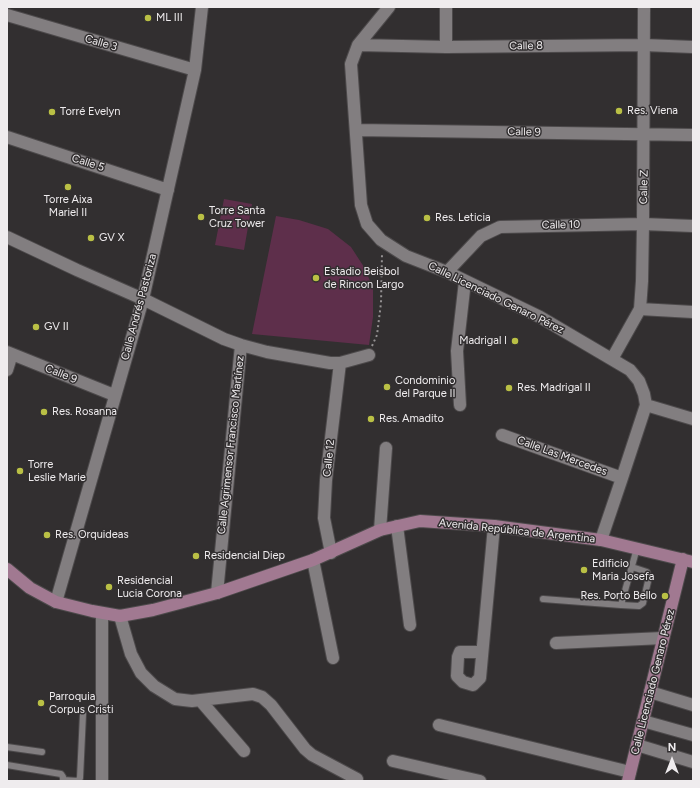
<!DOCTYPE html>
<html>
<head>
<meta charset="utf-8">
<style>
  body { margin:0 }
  #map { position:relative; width:700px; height:788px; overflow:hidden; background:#322f30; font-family:Figtree,sans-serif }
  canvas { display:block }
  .frame { position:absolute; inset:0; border:8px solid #efecee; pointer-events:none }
  .north { position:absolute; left:652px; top:740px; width:40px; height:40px; -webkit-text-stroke:3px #322f30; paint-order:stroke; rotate:0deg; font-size:11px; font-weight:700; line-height:16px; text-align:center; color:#efecee }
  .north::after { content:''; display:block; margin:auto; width:14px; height:18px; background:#efecee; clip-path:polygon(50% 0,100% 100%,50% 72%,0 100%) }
</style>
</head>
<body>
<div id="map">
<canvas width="700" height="788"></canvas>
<div class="frame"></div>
<div class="north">N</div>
</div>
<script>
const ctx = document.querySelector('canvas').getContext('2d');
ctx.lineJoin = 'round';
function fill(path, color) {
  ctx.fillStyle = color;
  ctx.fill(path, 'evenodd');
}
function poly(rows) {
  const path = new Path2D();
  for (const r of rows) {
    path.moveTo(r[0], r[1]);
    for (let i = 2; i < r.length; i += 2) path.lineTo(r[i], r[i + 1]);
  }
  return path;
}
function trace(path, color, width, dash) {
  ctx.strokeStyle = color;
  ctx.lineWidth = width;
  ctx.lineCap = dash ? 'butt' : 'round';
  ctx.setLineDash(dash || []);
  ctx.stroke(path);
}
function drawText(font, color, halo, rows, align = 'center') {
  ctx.font = font + ' Figtree,sans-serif';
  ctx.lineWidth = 3;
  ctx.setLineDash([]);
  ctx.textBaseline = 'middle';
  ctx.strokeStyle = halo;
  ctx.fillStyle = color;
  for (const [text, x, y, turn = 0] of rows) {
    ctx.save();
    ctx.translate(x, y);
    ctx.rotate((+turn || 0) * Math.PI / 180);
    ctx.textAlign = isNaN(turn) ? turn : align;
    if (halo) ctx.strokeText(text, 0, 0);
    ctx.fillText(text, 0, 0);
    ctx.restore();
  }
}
const green = poly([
  [224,199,252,204,244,250,215,245],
  [276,216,299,220,328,229,351,247,364,267,373,288,373,317,369,345,252,334]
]);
const path = poly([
  [372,346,377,335,381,303,382,254]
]);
const lane = poly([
  [543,599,621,605,637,548],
  [621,605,639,606,643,603,649,577,647,572,632,567],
  [7,747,42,752],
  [7,765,61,774,63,777,63,781],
  [63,780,78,781,80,778,83,714]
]);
const street = poly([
  [389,7,358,45,351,64,361,205,367,224,381,240,406,256,447,272,540,317,630,370,639,381,644,394,646,405,622,478,601,540],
  [7,15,195,70],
  [358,45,446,47,644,45,693,47],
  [446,47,446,7],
  [356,130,693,135],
  [7,137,168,190],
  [7,237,77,270,143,299,224,339,241,345,267,352,330,363,340,363,369,355],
  [447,272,481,236,500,227,643,224,693,226],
  [640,309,693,312],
  [7,352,114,395],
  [612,359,640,309,642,281,643,224,644,7],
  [7,370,12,354],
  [460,405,457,351,465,281],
  [646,405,693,419],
  [502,435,622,478],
  [397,526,410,625],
  [380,530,386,448],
  [331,553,324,518,326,480,340,363],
  [313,560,333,658],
  [217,593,241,345],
  [56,602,143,299,195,70,202,7],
  [102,613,102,781],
  [120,616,131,654,141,673,154,686,175,699,192,701,253,694,262,697,271,705,305,749,312,755,357,779],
  [556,643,663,638],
  [482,652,460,652,458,657,457,676,463,682,473,685,480,678,494,526],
  [650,692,693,705],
  [200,700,244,751],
  [643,721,693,735],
  [439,725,630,772],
  [637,745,693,762],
  [393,761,480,781]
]);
const secondary = poly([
  [7,569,30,588,56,602,92,611,120,616,153,610,217,593,313,560,380,530,420,521,494,526,601,540,693,562],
  [628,781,683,559]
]);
const markers = [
  [148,18,4,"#bac045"],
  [619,111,4,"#bac045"],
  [52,112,4,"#bac045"],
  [68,187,4,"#bac045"],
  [201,217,4,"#bac045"],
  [427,218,4,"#bac045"],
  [91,238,4,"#bac045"],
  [316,278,4,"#bac045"],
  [36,327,4,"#bac045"],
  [515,341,4,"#bac045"],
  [387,387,4,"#bac045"],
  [509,388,4,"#bac045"],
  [44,412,4,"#bac045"],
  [371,419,4,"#bac045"],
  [20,471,4,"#bac045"],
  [47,535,4,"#bac045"],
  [196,556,4,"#bac045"],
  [584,570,4,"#bac045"],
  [109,587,4,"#bac045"],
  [665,596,4,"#bac045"],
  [41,703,4,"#bac045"]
];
const poiNames = [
  ["ML III",156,18],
  ["Res. Viena",627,111],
  ["Torré Evelyn",60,112],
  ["Torre Aixa",68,200,"center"],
  ["Mariel II",68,213,"center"],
  ["Torre Santa",209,211],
  ["Cruz Tower",209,224],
  ["Res. Leticia",435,218],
  ["GV X",99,238],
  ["Estadio Beisbol",324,272],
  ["de Rincon Largo",324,285],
  ["GV II",44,327],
  ["Madrigal I",507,341,"right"],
  ["Condominio",395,381],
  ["del Parque II",395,394],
  ["Res. Madrigal II",517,388],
  ["Res. Rosanna",52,412],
  ["Res. Amadito",379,419],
  ["Torre",28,465],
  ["Leslie Marie",28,478],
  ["Res. Orquideas",55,535],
  ["Residencial Diep",204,556],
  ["Edificio",592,564],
  ["Maria Josefa",592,577],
  ["Residencial",117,581],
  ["Lucia Corona",117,594],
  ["Res. Porto Bello",657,596,"right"],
  ["Parroquia",49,697],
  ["Corpus Cristi",49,710]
];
const streetNames = [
  ["Calle 3",101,43,16],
  ["Calle 8",526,46,-1],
  ["Calle 9",524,132,1],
  ["Calle 5",88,163,18],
  ["Calle Z",644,187,-89],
  ["Calle 10",561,225,-1],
  ["Calle Licenciado Genaro Pérez",496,298,26],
  ["Calle Andrés Pastoriza",139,307,-75],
  ["Calle 9",61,374,22],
  ["Calle Agrimensor Francisco Martínez",231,445,-84],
  ["Calle Las Mercedes",562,456,20],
  ["Calle 12",329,458,-84],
  ["Avenida República de Argentina",517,531,6],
  ["Calle Licenciado Genaro Pérez",653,682,-76]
];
fill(green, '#5e2f4b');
trace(lane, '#4d4a4b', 8);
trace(street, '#4d4a4b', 14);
trace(secondary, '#4d4a4b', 14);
trace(path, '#949192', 2, [2, 3]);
trace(lane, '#827e80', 6);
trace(street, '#827e80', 12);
trace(secondary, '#a17991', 12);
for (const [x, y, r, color] of markers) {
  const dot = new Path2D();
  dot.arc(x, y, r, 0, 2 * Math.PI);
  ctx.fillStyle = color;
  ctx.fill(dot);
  trace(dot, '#322f30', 1.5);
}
drawText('11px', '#efecee', '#322f30', poiNames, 'left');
drawText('11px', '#efecee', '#322f30', streetNames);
</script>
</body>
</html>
